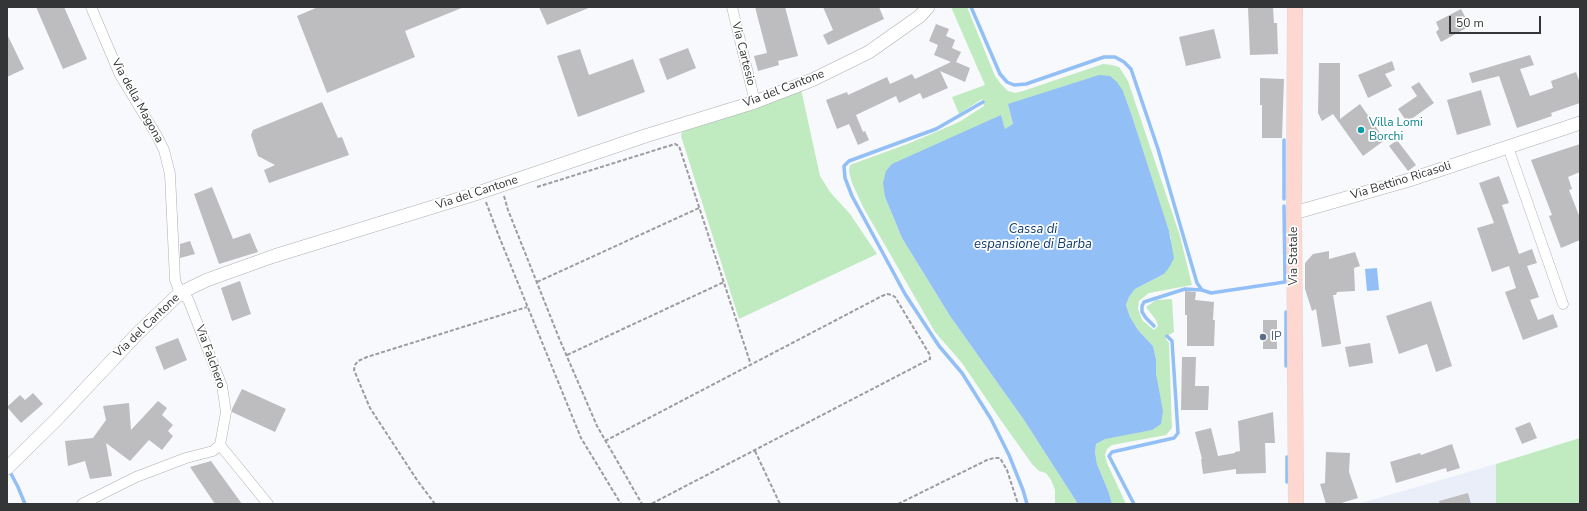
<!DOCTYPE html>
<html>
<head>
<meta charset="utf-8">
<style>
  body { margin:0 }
  #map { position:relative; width:1587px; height:511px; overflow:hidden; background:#f8f9fd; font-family:"Nunito Sans",sans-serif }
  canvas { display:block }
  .frame { position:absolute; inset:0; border:8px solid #343536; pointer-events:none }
  .scale { position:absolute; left:1449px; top:16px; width:92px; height:18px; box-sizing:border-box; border:2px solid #343536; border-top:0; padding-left:5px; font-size:12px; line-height:14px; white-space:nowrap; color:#343536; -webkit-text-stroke:3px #fff; paint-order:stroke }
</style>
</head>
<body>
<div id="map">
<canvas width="1587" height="511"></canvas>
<div class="frame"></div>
<div class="scale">50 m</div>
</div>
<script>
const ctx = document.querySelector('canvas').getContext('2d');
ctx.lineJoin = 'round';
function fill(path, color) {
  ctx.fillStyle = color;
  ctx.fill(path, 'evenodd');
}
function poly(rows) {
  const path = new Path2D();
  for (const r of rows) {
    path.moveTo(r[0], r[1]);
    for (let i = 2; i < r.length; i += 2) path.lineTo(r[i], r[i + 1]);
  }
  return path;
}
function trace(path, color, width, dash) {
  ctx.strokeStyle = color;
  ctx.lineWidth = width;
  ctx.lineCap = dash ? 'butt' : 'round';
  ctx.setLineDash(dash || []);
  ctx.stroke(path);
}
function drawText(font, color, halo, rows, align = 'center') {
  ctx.font = font + ' "Nunito Sans",sans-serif';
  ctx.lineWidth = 3.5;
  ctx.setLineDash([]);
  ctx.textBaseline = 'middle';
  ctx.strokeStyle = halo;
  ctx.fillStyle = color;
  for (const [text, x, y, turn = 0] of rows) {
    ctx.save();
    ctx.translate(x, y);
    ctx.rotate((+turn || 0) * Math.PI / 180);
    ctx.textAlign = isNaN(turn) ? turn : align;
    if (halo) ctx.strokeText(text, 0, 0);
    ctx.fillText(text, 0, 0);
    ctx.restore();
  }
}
const built = poly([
  [1496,464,1496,504,1358,504]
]);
const green = poly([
  [951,7,967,7,995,76,1001,84,1008,91,1015,93,1023,91,1103,64,1112,65,1119,67,1128,81,1180,236,1192,285,1149,293,1139,301,1138,309,1142,320,1154,330,1158,326,1156,320,1146,307,1156,300,1172,299,1174,332,1167,336,1166,339,1169,343,1172,428,1166,435,1112,445,1107,449,1105,455,1107,463,1126,504,1112,504,1109,493,1097,464,1095,452,1096,444,1104,439,1123,434,1156,374,1156,359,1153,346,1138,330,1130,317,1126,305,1129,297,1135,289,1164,274,1171,238,1132,116,1123,91,1008,104,1013,124,1005,130,1001,115,885,197,902,238,950,316,1024,420,1078,504,1055,504,1055,490,1051,480,1046,473,1039,471,1032,464,1000,419,962,363,935,332,863,207,852,183,849,171,850,165,910,143,959,122,984,106,982,99,959,114,952,97,985,85],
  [801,89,820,176,830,192,850,214,877,254,739,319,681,136,682,132],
  [1580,438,1580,504,1496,504,1496,464]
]);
const water = poly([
  [1099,75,1110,76,1117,82,1123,91,1132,116,1169,231,1174,258,1170,266,1164,274,1135,289,1129,297,1126,305,1130,317,1138,330,1153,346,1156,359,1156,374,1163,411,1161,424,1152,430,1105,439,1096,444,1095,452,1097,464,1109,493,1112,504,1078,504,1024,420,950,316,902,238,885,197,883,183,886,171,892,164,1001,115,1005,129,1013,124,1008,104],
  [1377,268,1379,290,1367,291,1365,269]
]);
const stream = poly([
  [971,7,1000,74,1007,82,1014,85,1026,84,1104,57,1115,57,1124,62,1131,69,1158,149,1197,283,1202,290,1211,293,1285,282,1284,206],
  [983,102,936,129,849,161,844,166,845,178,852,196,905,294,939,346,962,373,991,419,1009,455,1023,490,1027,504],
  [1284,199,1284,140],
  [1286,312,1286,366],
  [1154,326,1146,318,1142,312,1142,306,1144,302,1185,289,1202,290],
  [1287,457,1287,482],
  [9,470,18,487,25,504],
  [1134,504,1109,456,1112,452,1174,438,1178,433,1172,341,1167,336]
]);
const building = poly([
  [36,7,64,7,87,59,63,69],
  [318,7,464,7,405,31,415,57,327,93,297,16],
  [539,7,591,7,547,25],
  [755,7,785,7,798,56,778,61,779,65,758,71,754,56,767,53],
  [823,7,879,7,884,19,828,45,823,35,833,30],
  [1248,7,1273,7,1274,23,1277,23,1278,54,1250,55],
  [1461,9,1470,26,1441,42,1436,32,1439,29,1436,22],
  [936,24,949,29,946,36,955,40,952,48,961,52,956,62,970,68,965,82,940,71,948,88,923,99,920,93,899,103,896,96,856,115,863,132,865,131,869,140,858,145,849,124,837,129,826,100,847,92,848,95,887,77,890,84,912,74,915,79,951,62,934,55,938,45,929,41],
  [1214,29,1221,58,1186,66,1179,37],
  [7,34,24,69,7,77],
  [688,48,696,68,667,80,659,59],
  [580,49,589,75,633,59,645,92,578,117,557,56],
  [1530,55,1534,65,1520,69,1530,96,1553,88,1551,81,1576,72,1580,83,1580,103,1551,113,1552,116,1517,128,1499,76,1472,83,1469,73],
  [1392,61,1395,70,1385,74,1392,86,1368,98,1358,75],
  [1319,63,1340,63,1340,119,1360,104,1385,140,1363,156,1333,114,1322,121,1318,113],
  [1260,78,1284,79,1282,138,1262,138,1262,105,1260,105],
  [1419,82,1434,103,1407,122,1398,109,1417,96,1411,87],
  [1481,90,1491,125,1457,135,1447,100],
  [322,102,338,138,342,137,349,155,269,183,264,170,275,165,258,156,251,135,253,130],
  [1397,140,1416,165,1408,171,1389,146],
  [1580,144,1580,172,1568,177,1572,189,1569,190,1580,218,1580,240,1561,248,1549,216,1552,215,1531,160],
  [1499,176,1509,203,1502,205,1519,254,1532,249,1537,263,1527,266,1539,297,1530,300,1538,320,1553,314,1558,327,1523,340,1505,292,1516,288,1509,266,1492,272,1477,228,1494,223,1479,183],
  [212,187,233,239,250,233,258,252,219,264,194,194],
  [190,241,195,254,180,258,180,244],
  [1329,251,1329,259,1355,252,1360,266,1354,268,1355,291,1337,292,1336,295,1333,295,1341,344,1322,347,1316,309,1312,311,1305,289,1305,263,1313,254],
  [240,281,251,314,232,321,221,288],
  [1185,291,1196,292,1195,300,1214,302,1213,320,1215,320,1214,346,1187,346,1187,315,1185,315],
  [1431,301,1452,366,1436,372,1427,344,1399,354,1386,316],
  [1263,320,1277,320,1277,349,1263,349],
  [178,338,187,360,164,370,155,347],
  [1370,343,1373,363,1349,367,1345,347],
  [1182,357,1196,357,1195,386,1209,386,1208,410,1181,410],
  [242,389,286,409,275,432,232,412,232,409],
  [33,393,43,404,21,423,7,407,20,395,25,400],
  [158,401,167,408,162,415,173,425,168,431,173,436,162,450,149,440,130,461,106,443,112,476,90,479,85,461,68,466,65,441,93,438,106,420,103,406,129,403,131,430],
  [1273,412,1275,443,1265,443,1266,473,1236,474,1236,469,1203,474,1201,459,1202,459,1195,432,1211,428,1218,456,1235,453,1235,452,1240,451,1238,421],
  [1530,422,1537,438,1522,444,1515,428],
  [1452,444,1460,468,1447,472,1446,468,1396,483,1390,462,1420,453,1421,455],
  [1326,452,1350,453,1349,472,1358,498,1338,504,1326,504,1320,484,1325,483],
  [211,461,242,504,215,504,190,467],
  [1468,493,1471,504,1440,504,1439,501]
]);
const path = poly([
  [537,187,675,144,679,146,751,365],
  [504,196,508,210,559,338,597,426,642,504],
  [486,202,498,234,581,438,621,504],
  [537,282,699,208],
  [567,355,724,282],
  [605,441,882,296,887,294,892,295,895,297,930,355,930,359,651,504],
  [755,451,780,504],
  [435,504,417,480,370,408,354,370,355,365,358,361,367,357,527,307],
  [898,504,987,460,994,458,1000,458,1007,470,1018,504]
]);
const street = poly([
  [91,7,120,75,157,136,164,150,170,174,175,280,180,293,188,299,222,386,226,412,220,445,268,504],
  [732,7,755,102],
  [1508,147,1563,304],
  [82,504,136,477,186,458,213,451,220,445]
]);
const secondary = poly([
  [1294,209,1301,211,1409,180,1580,123],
  [7,468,56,420,138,333,180,293,207,280,274,256,475,194,645,136,755,102,812,80,869,52,920,16,928,7]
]);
const primary = poly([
  [1295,7,1294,209,1296,504]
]);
const markers = [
  [1361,130,4,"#0f9aa8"],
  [1263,337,4,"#5c6f8a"]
];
const streetNames = [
  ["Via Cartesio",743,54,76],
  ["Via del Cantone",784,89,-21],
  ["Via della Magona",137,101,61],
  ["Via Bettino Ricasoli",1401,181,-17],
  ["Via del Cantone",477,193,-18],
  ["Via Statale",1294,256,-90],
  ["Via del Cantone",147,326,-44],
  ["Via Falchero",210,357,70]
];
const cultureNames = [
  ["Villa Lomi",1369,123],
  ["Borchi",1369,137]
];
const serviceNames = [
  ["IP",1271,337]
];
const waterNames = [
  ["Cassa di",1033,230],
  ["espansione di Barba",1033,245]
];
fill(built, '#e9eef8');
fill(green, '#c0eac0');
fill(water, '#92bff6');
trace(stream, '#92bff6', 3.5);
fill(building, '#bdbdc0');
trace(street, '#aeafb3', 11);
trace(secondary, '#aeafb3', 14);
trace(primary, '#d6d7d7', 16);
trace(path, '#9b9c9e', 2, [4, 2]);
trace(street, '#fff', 10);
trace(secondary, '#fff', 13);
trace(primary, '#ffd7d1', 15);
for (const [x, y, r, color] of markers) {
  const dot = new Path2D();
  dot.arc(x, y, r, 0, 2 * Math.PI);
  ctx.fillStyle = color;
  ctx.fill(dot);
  trace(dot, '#fff', 1.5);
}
drawText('12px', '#343536', '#fff', streetNames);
drawText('12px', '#0d838f', '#fff', cultureNames, 'left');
drawText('12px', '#4e5e75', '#fff', serviceNames, 'left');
drawText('italic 13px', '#0e3b6c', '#fff', waterNames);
</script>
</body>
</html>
